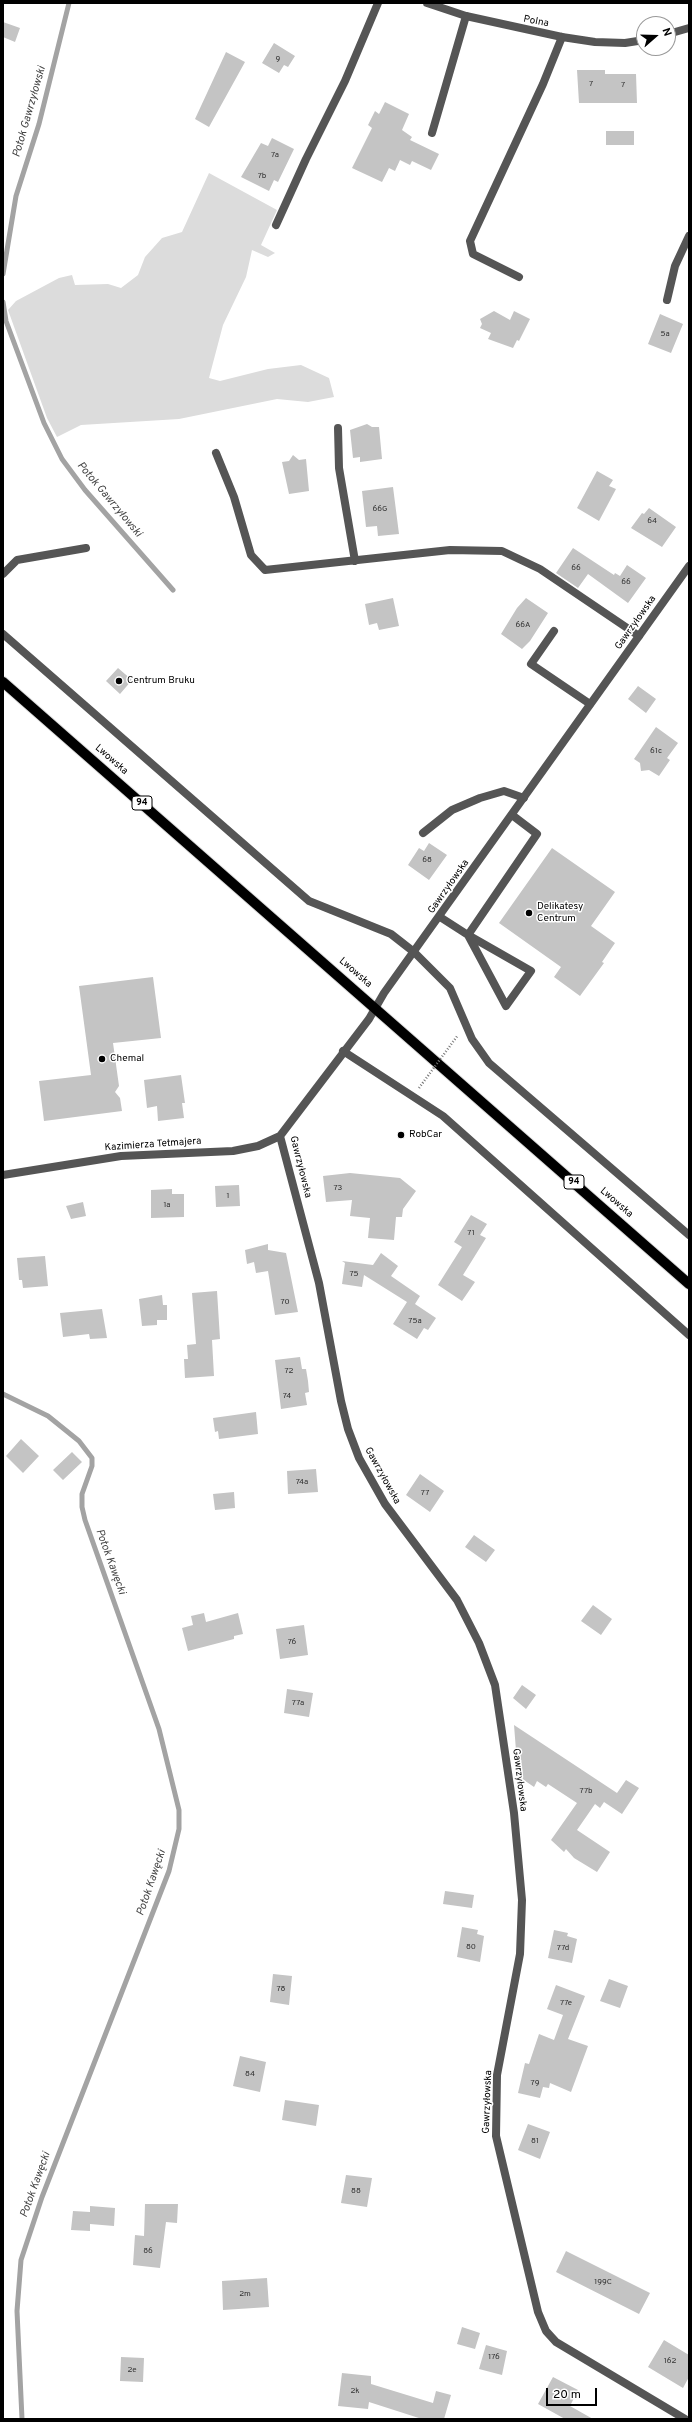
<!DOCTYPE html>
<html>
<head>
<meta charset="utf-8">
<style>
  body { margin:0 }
  #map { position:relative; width:692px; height:2422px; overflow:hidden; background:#fff; font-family:Overpass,sans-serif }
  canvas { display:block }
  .frame { position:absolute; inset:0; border:4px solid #000; pointer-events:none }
  .north { position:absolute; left:636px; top:16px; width:40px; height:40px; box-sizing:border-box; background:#fff; border:1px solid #999; border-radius:50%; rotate:70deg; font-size:11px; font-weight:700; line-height:16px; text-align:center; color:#000 }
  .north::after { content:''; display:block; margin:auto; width:14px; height:18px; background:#000; clip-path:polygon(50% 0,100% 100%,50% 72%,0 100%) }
  .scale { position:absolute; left:546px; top:2388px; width:51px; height:18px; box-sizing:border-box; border:2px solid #000; border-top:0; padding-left:5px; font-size:12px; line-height:14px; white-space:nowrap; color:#000; -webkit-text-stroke:3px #fff; paint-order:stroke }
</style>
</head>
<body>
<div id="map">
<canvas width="692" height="2422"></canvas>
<div class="frame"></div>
<div class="north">N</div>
<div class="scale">20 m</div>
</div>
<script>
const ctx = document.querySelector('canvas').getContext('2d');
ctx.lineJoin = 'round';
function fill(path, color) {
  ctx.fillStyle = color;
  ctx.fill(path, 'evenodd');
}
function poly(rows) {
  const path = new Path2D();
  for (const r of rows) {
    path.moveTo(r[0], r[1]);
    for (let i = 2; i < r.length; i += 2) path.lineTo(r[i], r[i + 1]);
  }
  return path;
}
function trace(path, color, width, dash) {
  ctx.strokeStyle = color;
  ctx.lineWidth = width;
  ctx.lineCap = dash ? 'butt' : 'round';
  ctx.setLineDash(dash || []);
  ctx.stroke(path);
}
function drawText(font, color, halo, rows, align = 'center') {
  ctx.font = font + ' Overpass,sans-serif';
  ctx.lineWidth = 3;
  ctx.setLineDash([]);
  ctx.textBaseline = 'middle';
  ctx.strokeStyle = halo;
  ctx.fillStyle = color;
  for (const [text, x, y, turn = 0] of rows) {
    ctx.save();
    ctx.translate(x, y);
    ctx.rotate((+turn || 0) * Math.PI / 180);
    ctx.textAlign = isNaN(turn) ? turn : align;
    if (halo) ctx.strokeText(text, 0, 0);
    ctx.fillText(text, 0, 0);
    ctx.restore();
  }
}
const green = poly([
  [209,173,277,210,261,245,275,253,268,257,252,250,246,277,223,325,209,378,220,381,268,369,301,365,329,378,334,397,308,402,277,399,179,419,81,425,57,437,47,418,8,310,16,301,59,278,72,275,75,285,108,284,121,288,138,275,145,257,162,238,182,232]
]);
const stream = poly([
  [3,274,16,196,39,124,69,3],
  [3,302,6,321,44,423,62,459,85,490,173,590],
  [3,1394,48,1416,79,1441,92,1458,92,1466,82,1494,82,1507,85,1520,159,1729,179,1810,179,1829,169,1871,42,2197,21,2260,17,2311,22,2419]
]);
const building = poly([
  [3,22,20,28,15,42,3,37],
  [274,43,295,56,288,67,284,65,279,73,262,63],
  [226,52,245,62,209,127,195,119],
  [577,70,605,70,605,74,636,74,637,103,579,103],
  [385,102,409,114,402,130,412,137,410,140,439,154,431,170,412,161,410,165,400,160,395,171,389,168,382,182,352,168,372,128,368,125,375,111,379,114],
  [606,131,634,131,634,145,606,145],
  [272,138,294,149,278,182,274,180,269,191,241,177,261,143,268,146],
  [494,311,510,320,514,311,530,319,519,341,517,340,513,348,488,339,491,333,480,328,482,324,480,319],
  [660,314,683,324,671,353,648,344],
  [367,424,372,427,379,427,382,459,360,462,360,457,353,458,350,430],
  [293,455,299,460,306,459,309,491,289,494,282,462,289,461],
  [597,471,613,480,609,486,616,489,599,521,577,508],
  [393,487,399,534,378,536,377,526,366,527,362,491],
  [649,508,676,527,662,547,631,528,642,513,644,514],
  [573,548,614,575,615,573,620,576,627,565,646,578,628,603,588,574,578,588,556,573],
  [393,598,399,626,379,630,377,623,369,625,365,604],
  [526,598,548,613,530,641,522,649,501,634,517,608],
  [118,668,132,680,120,694,106,681],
  [638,686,656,699,646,713,628,699],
  [656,727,678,743,667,758,670,760,659,776,649,770,641,771,640,763,634,759],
  [429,843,447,855,429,880,408,865,419,848,424,851],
  [552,848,615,892,591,926,615,943,602,962,604,963,580,996,554,977,561,967,499,923],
  [153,977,161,1038,113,1043,119,1086,115,1092,120,1098,122,1111,44,1121,39,1081,91,1075,79,986],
  [181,1075,185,1103,182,1103,184,1118,158,1121,157,1106,147,1108,144,1080],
  [350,1173,400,1178,416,1191,403,1209,402,1217,396,1217,394,1240,368,1238,370,1218,350,1216,352,1200,326,1202,323,1176],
  [239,1185,240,1206,216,1207,215,1186],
  [172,1189,172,1194,184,1194,184,1217,151,1218,151,1190],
  [83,1202,86,1216,71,1219,66,1206],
  [471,1215,487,1224,480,1235,486,1238,463,1275,475,1282,462,1301,438,1285,462,1247,454,1242],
  [268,1244,268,1250,286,1253,298,1312,275,1315,268,1271,256,1273,254,1262,247,1264,245,1250],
  [381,1253,398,1266,391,1276,420,1296,415,1304,436,1318,428,1330,424,1328,417,1339,393,1324,407,1302,364,1275,362,1287,342,1284,345,1263,342,1261,373,1265],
  [45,1256,48,1286,23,1288,22,1280,19,1280,17,1258],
  [217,1291,220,1339,212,1340,214,1376,185,1378,184,1359,188,1359,187,1345,196,1344,192,1293],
  [162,1295,163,1305,167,1305,167,1320,157,1320,157,1325,142,1326,139,1299],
  [102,1309,107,1338,90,1339,89,1334,63,1337,60,1313],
  [300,1357,302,1369,306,1369,308,1381,309,1392,305,1393,307,1405,281,1409,275,1360],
  [256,1412,258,1434,219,1439,218,1431,215,1432,213,1418],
  [21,1439,39,1456,23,1473,6,1456],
  [72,1452,82,1462,63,1480,53,1470],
  [316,1469,318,1492,288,1494,287,1471],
  [420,1474,444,1491,430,1512,406,1495],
  [234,1492,235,1508,215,1510,213,1494],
  [474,1535,495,1550,486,1562,465,1547],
  [593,1605,612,1619,601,1635,581,1621],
  [204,1613,206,1622,238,1613,243,1634,234,1636,234,1639,188,1651,182,1628,193,1625,191,1616],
  [304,1625,308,1655,280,1659,276,1629],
  [522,1685,536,1695,526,1709,513,1698],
  [287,1689,313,1693,309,1717,284,1713],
  [514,1725,617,1793,626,1780,639,1788,622,1814,604,1802,600,1808,595,1804,577,1830,610,1852,597,1872,574,1858,566,1849,564,1852,551,1840,577,1803,548,1784,546,1787,537,1781,534,1787,518,1776],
  [445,1891,474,1895,472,1908,443,1904],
  [462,1927,478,1930,477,1934,484,1936,480,1962,457,1957],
  [554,1930,568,1933,567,1936,577,1939,572,1963,548,1958],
  [273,1974,292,1976,289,2005,270,2002],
  [609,1979,628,1986,620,2008,600,2001],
  [556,1985,585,1996,568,2039,588,2046,571,2092,550,2083,549,2088,543,2087,540,2098,518,2093,525,2063,529,2064,539,2034,554,2040,563,2015,547,2009],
  [240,2056,266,2062,260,2092,233,2086],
  [285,2100,319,2105,316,2126,282,2120],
  [528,2124,550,2132,540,2159,518,2150],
  [346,2175,372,2178,367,2207,341,2203],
  [145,2204,178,2204,177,2223,166,2222,160,2268,133,2265,135,2235,144,2236],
  [90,2206,115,2208,114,2226,90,2224,90,2231,71,2230,73,2211,90,2212],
  [566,2251,650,2293,639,2314,556,2272],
  [267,2278,269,2307,223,2310,222,2281],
  [462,2327,480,2333,475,2349,457,2344],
  [664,2340,689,2355,689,2377,683,2388,648,2367],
  [486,2345,507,2351,502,2375,479,2369],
  [121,2357,144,2358,143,2382,120,2381],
  [342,2373,371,2376,371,2384,433,2403,436,2391,451,2395,444,2419,422,2419,369,2402,368,2409,338,2406],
  [553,2377,578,2390,570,2406,593,2419,565,2419,538,2404]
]);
const lane = poly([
  [432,133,466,16],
  [276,225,306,159,345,81,378,3],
  [519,277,473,254,470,241,543,84,562,37],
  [667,300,675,266,689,236],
  [338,428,339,468,355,561],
  [216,453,234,497,251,555,265,570,450,550,502,551,540,569,639,636],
  [3,574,17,560,86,548],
  [554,631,531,664,590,704],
  [3,634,309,901,391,934,414,952,450,988,472,1039,489,1063,689,1235],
  [423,833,452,810,480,798,504,791,524,798],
  [440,917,468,935,506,1006,531,971,468,935,537,834,512,815],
  [343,1051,443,1116,689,1335]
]);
const street = poly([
  [427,3,466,16,562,37,595,42,625,43,644,40],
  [668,34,689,28],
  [3,1175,121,1156,233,1151,258,1146,280,1136],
  [685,2419,556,2342,546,2331,538,2312,496,2136,497,2075,520,1954,522,1900,514,1813,495,1685,479,1643,457,1600,385,1504,359,1458,348,1429,341,1401,319,1283,280,1136,369,1019,384,993,689,566]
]);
const primary = poly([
  [3,682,689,1284]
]);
const pathBridge = poly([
  [419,1088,458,1035]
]);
const markers = [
  [119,681,4,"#000"],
  [529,913,4,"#000"],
  [102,1059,4,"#000"],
  [401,1135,4,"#000"]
];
const numberNames = [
  ["9",278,59],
  ["7",591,84],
  ["7",623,85],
  ["7a",275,155],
  ["7b",262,176],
  ["5a",665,334],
  ["66G",380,509],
  ["64",652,521],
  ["66",576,568],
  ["66",626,582],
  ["66A",523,625],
  ["61c",656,751],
  ["68",427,860],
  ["73",338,1188],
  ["1",228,1196],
  ["1a",167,1205],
  ["71",471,1233],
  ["75",354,1274],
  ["70",285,1302],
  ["75a",415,1321],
  ["72",289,1371],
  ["74",287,1396],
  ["74a",302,1482],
  ["77",425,1493],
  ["76",292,1642],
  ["77a",298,1703],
  ["77b",586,1791],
  ["80",471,1947],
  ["77d",563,1948],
  ["78",281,1989],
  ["77e",566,2003],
  ["84",250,2074],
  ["79",535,2083],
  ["81",535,2141],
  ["88",356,2191],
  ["86",148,2251],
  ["199C",603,2282],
  ["2m",245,2294],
  ["176",494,2357],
  ["162",670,2361],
  ["2e",132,2370],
  ["2k",355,2391]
];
const shields = [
  [142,803,20],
  [574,1182,20]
];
const shieldNames = [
  ["94",142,803],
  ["94",574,1182]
];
const streetNames = [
  ["Polna",536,22,11],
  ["Gawrzyłowska",636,623,-55],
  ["Lwowska",111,760,41],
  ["Gawrzyłowska",449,887,-55],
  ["Lwowska",355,973,41],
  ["Kazimierza Tetmajera",153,1145,-4],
  ["Gawrzyłowska",300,1167,76],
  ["Lwowska",616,1203,41],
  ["Gawrzyłowska",382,1476,61],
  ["Gawrzyłowska",519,1780,83],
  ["Gawrzyłowska",488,2102,-88]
];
const poiNames = [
  ["Centrum Bruku",127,681],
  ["Delikatesy",537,907],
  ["Centrum",537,919],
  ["Chemal",110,1059],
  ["RobCar",409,1135]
];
const waterNames = [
  ["Potok Gawrzyłowski",30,112,-74],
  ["Potok Gawrzyłowski",109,500,50],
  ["Potok Kawęcki",110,1562,70],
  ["Potok Kawęcki",152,1883,-71],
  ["Potok Kawęcki",36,2185,-70]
];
fill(green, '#dcdcdc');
trace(stream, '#a3a3a3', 5);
fill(building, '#c4c4c4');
trace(primary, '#dbdbdb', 12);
trace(lane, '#555', 8);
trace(street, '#555', 8);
trace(primary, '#000', 10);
trace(pathBridge, '#777', 2.5, [1, 2]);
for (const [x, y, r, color] of markers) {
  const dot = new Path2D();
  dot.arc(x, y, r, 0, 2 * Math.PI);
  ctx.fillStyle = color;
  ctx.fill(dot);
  trace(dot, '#fff', 1.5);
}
drawText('8px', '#313131', null, numberNames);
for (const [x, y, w] of shields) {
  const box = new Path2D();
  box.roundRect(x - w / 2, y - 7, w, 14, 3);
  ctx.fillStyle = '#fff';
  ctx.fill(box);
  trace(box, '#000', 1);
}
drawText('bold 9px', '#000', null, shieldNames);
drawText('10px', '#000', '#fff', streetNames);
drawText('10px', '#000', '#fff', poiNames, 'left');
drawText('italic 11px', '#444', '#fff', waterNames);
</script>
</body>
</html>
